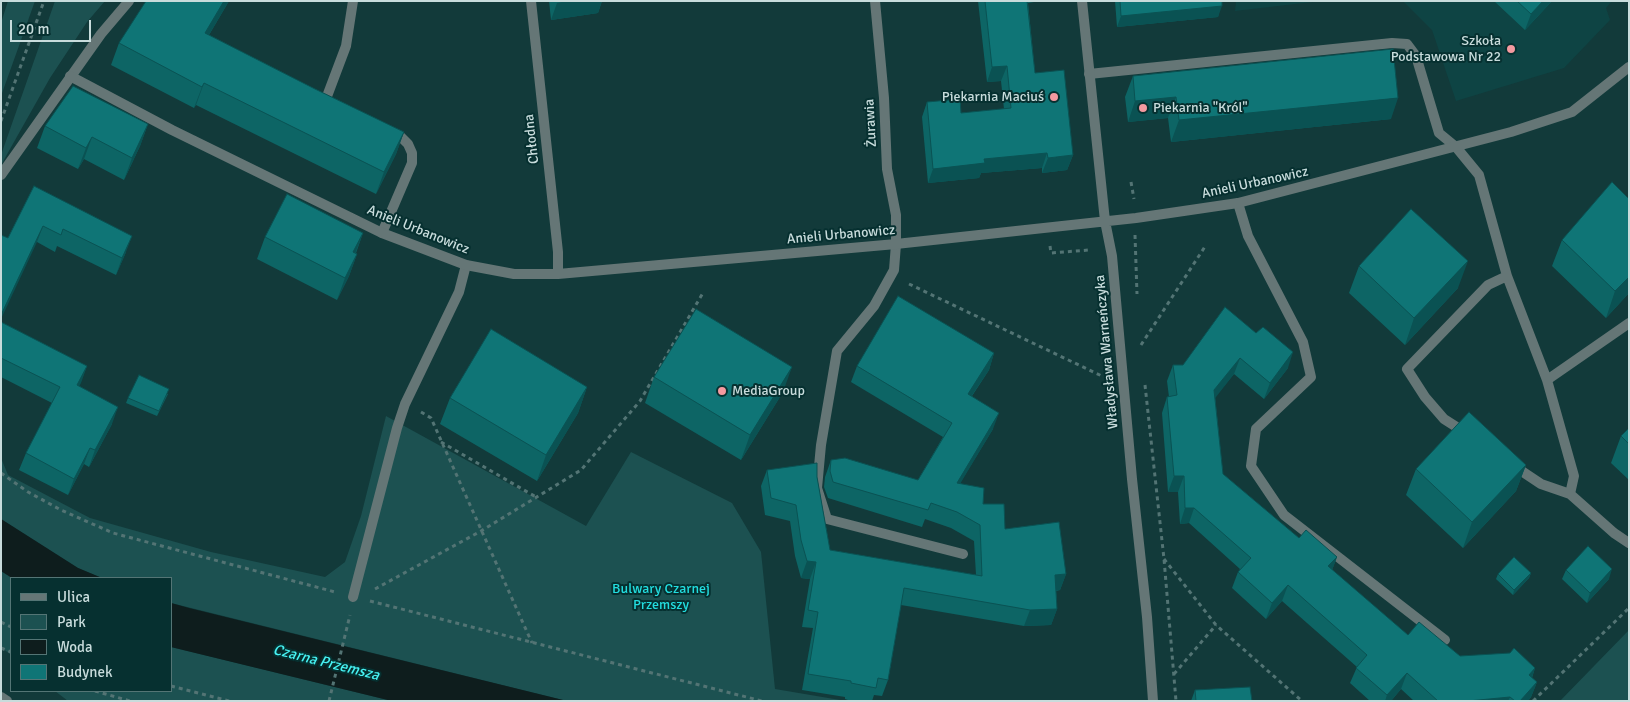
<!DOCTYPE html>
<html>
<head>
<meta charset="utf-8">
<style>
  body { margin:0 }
  #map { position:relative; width:1630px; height:702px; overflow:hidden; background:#123a3a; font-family:Signika,sans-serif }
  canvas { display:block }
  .frame { position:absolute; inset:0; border:2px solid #c8dcdc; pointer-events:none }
  .legend { position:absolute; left:10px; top:577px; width:162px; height:115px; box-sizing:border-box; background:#063030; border:1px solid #547575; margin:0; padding:6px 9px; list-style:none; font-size:15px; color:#c8dcdc }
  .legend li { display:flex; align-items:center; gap:10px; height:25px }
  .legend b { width:25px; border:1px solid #547575 }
  .scale { position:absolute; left:10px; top:20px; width:81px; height:22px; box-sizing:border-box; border:2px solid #c8dcdc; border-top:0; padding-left:6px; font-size:15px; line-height:18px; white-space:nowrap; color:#c8dcdc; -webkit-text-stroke:4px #063030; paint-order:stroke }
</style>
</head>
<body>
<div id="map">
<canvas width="1630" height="702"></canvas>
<div class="frame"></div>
<ul class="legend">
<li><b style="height:6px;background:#657676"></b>Ulica</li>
<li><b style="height:14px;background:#1c5151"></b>Park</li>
<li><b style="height:14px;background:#0e1d1d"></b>Woda</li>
<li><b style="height:14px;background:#0f7576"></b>Budynek</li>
</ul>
<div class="scale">20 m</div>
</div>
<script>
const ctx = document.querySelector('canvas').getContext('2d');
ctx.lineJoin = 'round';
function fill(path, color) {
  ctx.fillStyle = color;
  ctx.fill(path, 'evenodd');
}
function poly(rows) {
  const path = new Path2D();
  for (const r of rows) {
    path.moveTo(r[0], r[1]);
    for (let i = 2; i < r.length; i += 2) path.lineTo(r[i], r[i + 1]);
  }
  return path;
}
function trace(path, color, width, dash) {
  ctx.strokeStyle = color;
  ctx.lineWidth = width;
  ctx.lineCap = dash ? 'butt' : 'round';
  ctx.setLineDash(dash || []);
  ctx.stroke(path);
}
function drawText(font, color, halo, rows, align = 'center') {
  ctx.font = font + ' Signika,sans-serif';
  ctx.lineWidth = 4;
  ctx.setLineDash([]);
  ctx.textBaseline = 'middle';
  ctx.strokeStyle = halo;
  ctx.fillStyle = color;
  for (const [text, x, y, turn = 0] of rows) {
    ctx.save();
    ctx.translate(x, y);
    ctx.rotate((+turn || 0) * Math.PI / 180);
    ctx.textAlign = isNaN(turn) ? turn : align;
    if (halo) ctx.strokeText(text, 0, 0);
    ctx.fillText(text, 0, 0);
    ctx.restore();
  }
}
const built = poly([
  [1236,1,1321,1,1235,11],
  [1403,1,1612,1,1606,8,1610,20,1564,68,1456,101,1432,30]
]);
const green = poly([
  [8,1,35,1,1,96,1,23],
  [55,1,105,1,87,22,50,78,1,165,1,155],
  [386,416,586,526,631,452,732,503,761,552,775,689,846,701,567,701,171,603,171,578,102,578,78,568,1,519,1,458,8,475,90,518,211,552,325,577,345,562,361,516],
  [1,571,12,578,11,655,1,647],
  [1629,630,1629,701,1560,701],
  [171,647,392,701,68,701,55,691,171,691]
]);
const water = poly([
  [1,519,78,568,102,578,12,578,1,571],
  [171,603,189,608,567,701,392,701,171,647]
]);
const path = poly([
  [1,121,44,1],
  [1131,182,1134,199],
  [1135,235,1137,294],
  [1050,246,1051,253,1089,250,1091,252],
  [909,284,1104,377],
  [1141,345,1206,245],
  [1145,385,1164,559,1176,701],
  [421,412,431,418,532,643],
  [441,442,536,497],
  [1,473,28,492,61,510,113,533,335,592],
  [1164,559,1216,625,1302,701],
  [375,589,481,531,581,470,640,401,704,291],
  [370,601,762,701],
  [1,622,11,627],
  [1,648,11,652],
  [1174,674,1216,625],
  [171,686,229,701],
  [95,691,130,701],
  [329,701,350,615],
  [1533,701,1629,608]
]);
const service = poly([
  [1089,74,1392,43,1407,44,1416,56,1439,133,1456,147,1479,175,1507,276,1547,380,1574,476,1570,494,1614,533,1629,543],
  [326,99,346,46,353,1],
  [1,175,101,34,129,1],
  [1238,203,1248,236,1303,342,1311,377,1256,429,1251,466,1284,515,1445,640],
  [382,233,412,163,412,153,408,144,400,136,392,132],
  [896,244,894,270,874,306,837,351,821,445,817,488,827,519,963,554],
  [1547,380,1629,323],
  [1466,433,1444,419,1425,397,1407,369,1488,285,1507,276],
  [1511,464,1541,484,1570,494],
  [353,597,397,428,405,404,459,292,466,265],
  [1,697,7,701]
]);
const minor = poly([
  [531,1,558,252,558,274],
  [875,1,884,98,887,169,896,215,896,244],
  [1082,1,1105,221,1112,256,1132,479,1147,617,1153,701],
  [70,76,172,130,382,233,466,265,514,274,558,274,896,244,1136,218,1238,203,1511,132,1572,112,1629,67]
]);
const wall = poly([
  [229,1,209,35,315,89,404,132,396,154,376,194,196,105,194,108,111,65,119,43],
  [549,1,602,1,598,13,551,20],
  [978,1,1040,1,1028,3,1035,73,1073,155,1067,170,1042,173,1042,168,981,173,979,178,928,183,922,117,927,102,961,113,1004,109,1001,81,987,82],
  [1115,1,1222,1,1218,17,1117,27],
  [1494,1,1552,1,1525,30],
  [1133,76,1391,119,1171,142,1168,118,1128,122,1125,97],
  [148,124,140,146,124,180,84,159,78,169,37,148,45,126],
  [34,186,126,252,116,275,57,246,55,252,37,242,8,238],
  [363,233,356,253,357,254,349,276,337,300,257,259,265,237],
  [1562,240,1629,293,1606,318,1552,266],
  [1359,266,1458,288,1405,345,1349,293],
  [1,322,87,366,79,386,112,424,89,467,84,464,68,495,19,470,26,453,52,403,1,377],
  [1256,333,1288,368,1264,399,1234,374,1215,397,1223,474,1299,538,1337,557,1332,570,1408,635,1460,656,1535,668,1532,678,1537,682,1531,697,1528,701,1414,701,1401,689,1391,701,1370,701,1350,683,1357,667,1282,601,1266,619,1232,588,1238,572,1240,569,1189,523,1180,524,1178,492,1168,492,1162,413,1167,397,1169,397,1167,381,1173,365,1183,365],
  [994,353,989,370,972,396,993,429,960,483,983,504,1005,529,1066,574,1060,590,1056,591,1057,609,1051,625,1024,626,901,605,888,680,882,696,874,695,872,701,851,701,845,699,845,697,802,690,813,628,802,627,810,579,801,578,795,556,790,521,765,515,761,486,767,470,817,477,830,550,976,575,974,541,951,528,925,519,922,527,828,498,824,487,825,477,831,460,918,480,943,437,851,382,857,366],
  [654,377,783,392,741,460,645,403],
  [587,387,578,413,537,481,440,424,450,398],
  [168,394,157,416,126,403,128,398],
  [1629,428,1629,480,1611,463,1621,436],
  [1526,465,1516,491,1463,548,1406,495,1416,469],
  [1566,570,1609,579,1587,603,1562,579],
  [1531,573,1529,578,1513,595,1496,579,1498,574],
  [1195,690,1252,701,1191,701]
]);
const shadedWall = poly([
  [224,1,229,1,197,55,205,33],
  [567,1,602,1,598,13,551,20,557,3],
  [1543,1,1552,1,1525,30,1531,14],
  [1222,6,1218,17,1117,27,1121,16],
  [1007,66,1001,81,987,82,992,67],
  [204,83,196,105,194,108,202,87],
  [1176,97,1168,118,1128,122,1135,101],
  [1398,98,1391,119,1171,142,1179,120],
  [148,124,140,146,124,180,132,158],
  [404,132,396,154,376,194,384,172],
  [92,137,84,159,78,169,86,148],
  [1047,153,1042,168,981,173,979,178,928,183,933,169,984,159],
  [1073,155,1067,170,1042,173,1048,158],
  [43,226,37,242,1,319,1,315],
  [363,233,355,254,353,252],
  [132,236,126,252,116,275,122,258],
  [357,254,349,276,337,300,345,278],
  [1468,261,1458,288,1405,345,1414,318],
  [1629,277,1629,293,1606,318,1615,291],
  [1293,352,1288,368,1264,399,1270,383],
  [994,353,989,370,962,410,968,394],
  [1240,358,1234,374,1209,406,1214,390],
  [87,366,81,383,71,402,77,385],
  [792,367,783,392,741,460,750,435],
  [587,387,578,413,537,481,546,455],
  [118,407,112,424,89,467,95,450],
  [999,413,993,429,951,499,957,483],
  [90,448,84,464,68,495,74,479],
  [1526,465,1516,491,1463,548,1472,522],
  [1174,476,1184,476,1178,492,1168,492],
  [1185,508,1194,508,1189,523,1180,524],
  [1337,557,1331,573,1328,566],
  [807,561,816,562,810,579,801,578],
  [1612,569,1609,579,1587,603,1590,593],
  [1531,573,1529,578,1513,595,1514,590],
  [1066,574,1060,590,1050,591,1055,575],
  [1288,585,1282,601,1266,619,1272,603],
  [1057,609,1051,625,1024,626,1030,610],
  [1535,668,1530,683,1529,675],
  [1407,673,1401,689,1391,701,1385,701,1387,695],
  [1537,682,1531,697,1528,701,1520,701],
  [1510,697,1508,701,1468,701]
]);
const building = poly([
  [146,1,224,1,205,33,315,89,404,132,384,172,204,83,202,87,119,43,146,1],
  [985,1,1027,1,1035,73,1064,70,1073,155,1048,158,1047,153,984,159,985,163,933,169,927,102,960,99,961,113,1011,108,1007,66,992,67,985,1],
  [1120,1,1222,1,1222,6,1121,16,1120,1],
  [1517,1,1543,1,1531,14,1517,1],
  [1393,49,1398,98,1179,120,1176,97,1135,101,1133,76,1393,49],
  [73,86,148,124,132,158,92,137,86,148,45,126,73,86],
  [1612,182,1629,199,1629,277,1615,291,1562,240,1612,182],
  [34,186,132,236,122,258,63,229,61,235,43,226,1,315,1,235,8,238,34,186],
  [287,194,363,233,353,252,357,254,345,278,265,237,287,194],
  [1411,209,1468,261,1414,318,1359,266,1411,209],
  [898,296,994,353,968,394,999,413,957,483,984,488,983,504,1004,504,1005,529,1059,522,1066,574,1055,575,1057,609,1030,610,904,588,888,680,878,678,876,688,851,683,851,681,808,674,818,612,808,610,816,562,807,561,801,540,796,505,771,498,767,470,817,463,817,477,830,550,982,576,980,525,957,512,931,503,928,510,833,482,830,471,831,460,845,458,918,480,952,423,857,366,898,296],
  [1225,307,1256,333,1263,327,1293,352,1270,383,1240,358,1214,390,1223,474,1299,538,1306,530,1337,557,1328,566,1408,635,1419,622,1460,656,1510,653,1514,648,1535,668,1529,675,1537,682,1520,701,1515,701,1510,697,1468,701,1438,701,1407,673,1387,695,1356,668,1367,655,1288,585,1272,603,1238,572,1251,558,1194,508,1185,508,1184,476,1174,476,1167,397,1177,395,1173,365,1183,365,1225,307],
  [696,309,792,367,750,435,654,377,696,309],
  [1,322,87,366,77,385,118,407,95,450,90,448,74,479,26,453,60,387,1,358,1,322],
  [491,329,587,387,546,455,450,398,491,329],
  [139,375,169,389,159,411,128,398,139,375],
  [1469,412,1526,465,1472,522,1416,469,1469,412],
  [1629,428,1629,444,1621,436,1629,428],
  [1588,546,1612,569,1590,593,1566,570,1588,546],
  [1514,557,1531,573,1514,590,1498,574,1514,557],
  [1250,687,1252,701,1196,701,1195,690,1250,687]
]);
const markers = [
  [1511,49,5,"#f49aa0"],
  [1054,97,5,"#f49aa0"],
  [1143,108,5,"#f49aa0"],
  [722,391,5,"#f49aa0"]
];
const poiNames = [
  ["Szkoła",1501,41],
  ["Podstawowa Nr 22",1501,57],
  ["Piekarnia Maciuś",1044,97],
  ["Piekarnia \"Król\"",1153,108,"left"],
  ["MediaGroup",732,391,"left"]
];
const streetNames = [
  ["Żurawia",871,123,-93],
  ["Chłodna",532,139,-96],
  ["Anieli Urbanowicz",1255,183,-12],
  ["Anieli Urbanowicz",418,230,22],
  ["Anieli Urbanowicz",841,235,-5],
  ["Władysława Warneńczyka",1107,352,-95]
];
const parkNames = [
  ["Bulwary Czarnej",661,589],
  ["Przemszy",661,605]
];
const waterNames = [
  ["Czarna Przemsza",326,663,14]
];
fill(built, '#0e4444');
fill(green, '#1c5151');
fill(water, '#0e1d1d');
trace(path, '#537474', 3, [4, 4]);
trace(service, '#657676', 10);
trace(minor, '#657676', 10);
fill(wall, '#0d6565');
fill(shadedWall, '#0a5253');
fill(building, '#0f7576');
trace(building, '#0a5253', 1);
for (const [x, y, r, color] of markers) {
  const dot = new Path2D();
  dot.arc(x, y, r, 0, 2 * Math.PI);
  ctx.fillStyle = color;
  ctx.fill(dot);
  trace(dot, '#063030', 2);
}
drawText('14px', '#c8dcdc', '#063030', poiNames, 'right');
drawText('14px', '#c8dcdc', '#063030', streetNames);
drawText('14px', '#23dddf', '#063030', parkNames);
drawText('italic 15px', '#47f2f3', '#063030', waterNames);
</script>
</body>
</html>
